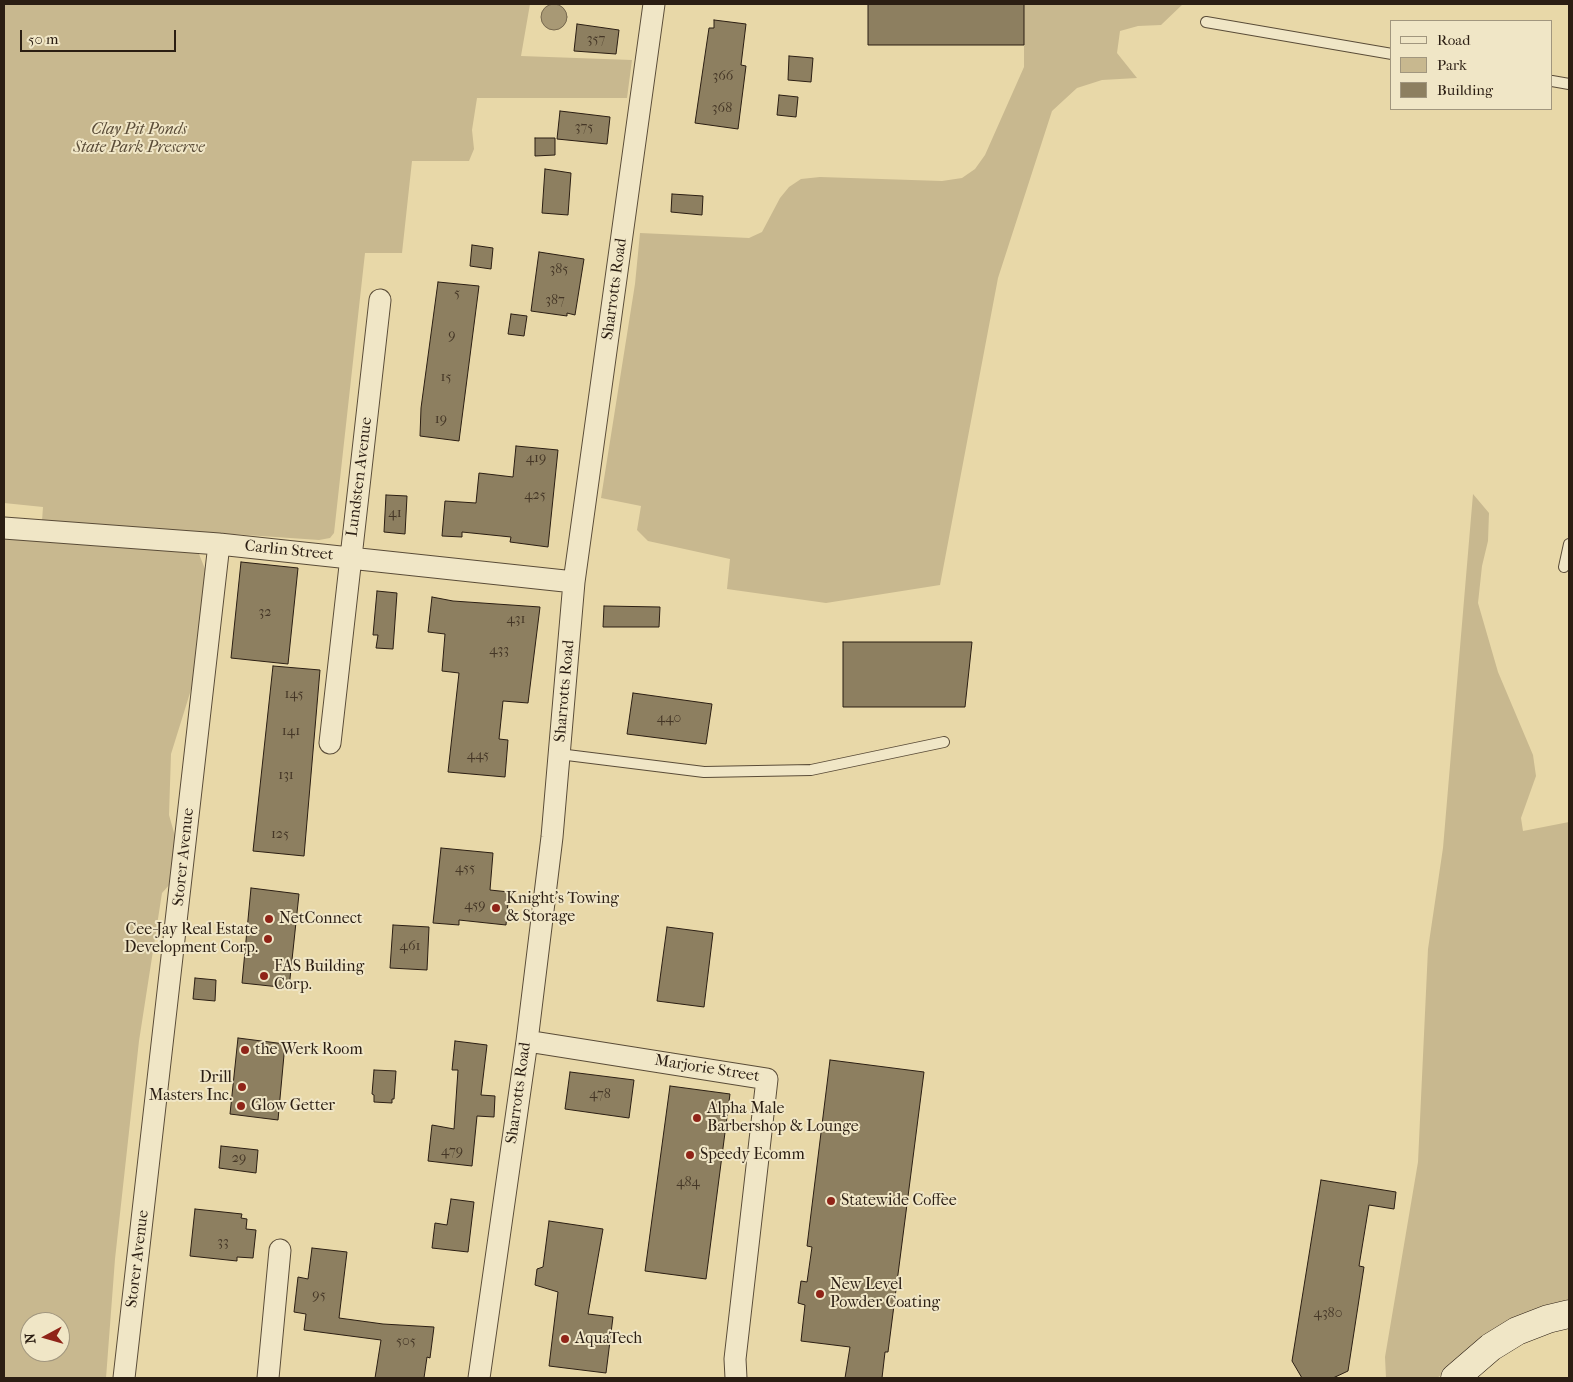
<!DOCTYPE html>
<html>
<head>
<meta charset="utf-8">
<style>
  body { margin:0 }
  #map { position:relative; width:1573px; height:1382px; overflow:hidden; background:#e8d8a8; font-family:"IM FELL French Canon",serif }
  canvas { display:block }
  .frame { position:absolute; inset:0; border:5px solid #2b1e13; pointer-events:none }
  .legend { position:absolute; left:1390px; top:20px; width:162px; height:90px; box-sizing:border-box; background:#f0e6c6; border:1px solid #a1967e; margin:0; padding:6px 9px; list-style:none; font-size:15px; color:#2b1e13 }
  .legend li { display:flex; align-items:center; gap:10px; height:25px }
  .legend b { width:25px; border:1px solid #a1967e }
  .north { position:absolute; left:20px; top:1312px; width:50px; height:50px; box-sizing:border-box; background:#f0e6c6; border:1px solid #a1967e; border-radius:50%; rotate:264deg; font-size:14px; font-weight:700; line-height:20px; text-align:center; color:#2b1e13 }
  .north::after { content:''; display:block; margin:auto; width:18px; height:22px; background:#8f2418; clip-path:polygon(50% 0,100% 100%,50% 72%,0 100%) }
  .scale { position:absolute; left:20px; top:30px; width:156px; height:22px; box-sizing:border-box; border:2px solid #2b1e13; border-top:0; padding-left:6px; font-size:15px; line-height:18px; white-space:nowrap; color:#2b1e13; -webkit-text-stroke:4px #f0e6c6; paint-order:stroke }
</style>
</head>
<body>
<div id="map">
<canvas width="1573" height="1382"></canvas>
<div class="frame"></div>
<ul class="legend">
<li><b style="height:6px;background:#f0e6c6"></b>Road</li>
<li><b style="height:14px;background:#c8b88f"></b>Park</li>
<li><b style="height:14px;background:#8d7f60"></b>Building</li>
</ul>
<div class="north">N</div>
<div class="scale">50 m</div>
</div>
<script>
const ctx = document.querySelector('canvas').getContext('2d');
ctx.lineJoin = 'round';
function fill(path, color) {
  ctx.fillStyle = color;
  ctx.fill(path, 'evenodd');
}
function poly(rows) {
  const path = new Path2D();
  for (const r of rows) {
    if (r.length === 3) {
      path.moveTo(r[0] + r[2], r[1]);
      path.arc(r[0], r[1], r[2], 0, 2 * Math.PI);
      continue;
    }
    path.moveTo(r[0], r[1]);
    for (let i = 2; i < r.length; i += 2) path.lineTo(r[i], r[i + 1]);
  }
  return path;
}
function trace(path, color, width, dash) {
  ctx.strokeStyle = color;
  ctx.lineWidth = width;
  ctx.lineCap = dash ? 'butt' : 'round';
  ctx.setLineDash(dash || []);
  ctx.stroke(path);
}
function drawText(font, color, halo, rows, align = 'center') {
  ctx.font = font + ' "IM FELL French Canon",serif';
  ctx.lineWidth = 4;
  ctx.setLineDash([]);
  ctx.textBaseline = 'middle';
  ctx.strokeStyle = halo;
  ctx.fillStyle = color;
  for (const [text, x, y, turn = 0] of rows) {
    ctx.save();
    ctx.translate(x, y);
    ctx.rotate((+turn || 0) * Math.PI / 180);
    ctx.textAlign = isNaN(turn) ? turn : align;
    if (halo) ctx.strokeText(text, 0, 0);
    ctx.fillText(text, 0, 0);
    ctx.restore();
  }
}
const green = poly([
  [4,4,530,4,521,56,632,60,627,98,477,98,472,130,474,149,469,161,412,161,402,253,365,253,334,533,330,538,319,540,42,521,43,507,4,503],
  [1024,4,1183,4,1161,25,1138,26,1120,31,1117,53,1137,78,1102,80,1077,88,1052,111,998,278,940,585,826,603,727,589,730,559,648,541,637,530,641,506,601,498,635,284,640,233,749,238,762,232,780,198,789,187,801,179,820,177,942,181,962,178,975,169,985,155,1024,67],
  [1473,494,1489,513,1488,541,1482,566,1478,603,1498,672,1533,755,1536,776,1521,818,1523,831,1569,822,1569,1300,1549,1304,1501,1329,1437,1378,1386,1378,1385,1357,1418,1162,1428,949,1443,848],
  [4,535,189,550,199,554,205,569,194,680,171,754,169,815,175,836,170,884,162,893,139,1041,115,1259,106,1378,4,1378],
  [30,1322,60,1322,60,1352,30,1352]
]);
const water = poly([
  [554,17,13]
]);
const building = poly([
  [868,4,1024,4,1024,45,868,45,868,4],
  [714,20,746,24,741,65,746,66,738,129,695,123,709,28,714,28,714,20],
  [577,24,619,30,616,54,574,51,577,24],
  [789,56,813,58,811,82,788,80,789,56],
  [779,95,798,97,796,117,777,115,779,95],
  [560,111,610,117,607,144,557,139,560,111],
  [535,138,555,138,555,155,535,156,535,138],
  [545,169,571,173,568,215,542,213,545,169],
  [672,194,703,196,702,215,671,212,672,194],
  [472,245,493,248,491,269,470,266,472,245],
  [539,252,584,259,575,315,567,313,567,316,531,311,539,252],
  [438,282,479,286,459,441,420,436,421,408,438,282],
  [511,314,527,316,524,336,508,334,511,314],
  [516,446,558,450,548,547,510,542,511,537,462,532,462,537,442,536,445,501,476,503,479,473,513,477,516,446],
  [386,495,407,496,405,534,384,532,386,495],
  [241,562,298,568,288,664,231,658,241,562],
  [377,591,397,593,393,649,376,648,378,635,373,635,377,591],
  [432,597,453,601,540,607,528,703,503,701,499,739,508,740,505,777,448,772,459,673,442,671,445,634,428,632,432,597],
  [604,606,660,607,659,627,603,627,604,606],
  [843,642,972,642,965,707,843,707,843,642],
  [273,666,320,670,304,856,253,851,273,666],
  [633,693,712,704,706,744,627,734,633,693],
  [441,848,493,853,490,890,509,892,506,925,459,920,459,925,433,923,441,848],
  [251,888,299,894,289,988,242,983,251,888],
  [393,925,429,927,427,970,390,968,393,925],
  [667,927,713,933,704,1007,657,1001,667,927],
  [195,978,216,980,215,1001,193,999,195,978],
  [238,1038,285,1044,278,1120,230,1114,238,1038],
  [455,1041,487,1045,481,1095,495,1096,494,1117,477,1116,472,1166,428,1161,432,1125,454,1129,458,1070,452,1070,455,1041],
  [830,1060,924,1072,888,1352,885,1352,882,1378,845,1378,850,1347,801,1341,805,1305,798,1303,801,1281,807,1282,812,1247,807,1246,830,1060],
  [374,1070,396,1071,394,1099,392,1099,392,1103,374,1102,374,1095,372,1094,374,1070],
  [570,1072,634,1080,629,1118,565,1109,570,1072],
  [670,1086,730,1094,706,1279,645,1271,670,1086],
  [221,1146,258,1150,256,1173,219,1168,221,1146],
  [1321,1180,1396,1192,1394,1209,1369,1205,1359,1266,1364,1267,1348,1371,1333,1378,1302,1378,1292,1361,1321,1180],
  [451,1199,474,1202,468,1252,432,1248,435,1223,447,1225,451,1199],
  [195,1209,242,1214,241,1218,247,1219,246,1229,256,1230,253,1258,237,1257,237,1261,190,1256,195,1209],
  [549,1221,603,1229,588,1314,613,1317,606,1373,549,1366,558,1292,535,1285,537,1269,543,1267,549,1221],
  [312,1248,347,1252,339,1318,383,1324,434,1327,430,1358,427,1357,424,1378,375,1378,381,1340,304,1330,306,1314,294,1312,298,1277,308,1279,312,1248]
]);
const lane = poly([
  [1206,22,1392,54],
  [1552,81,1569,84],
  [1564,567,1569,544],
  [559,754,704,772,811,770,944,742]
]);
const street = poly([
  [4,528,219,544,574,582],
  [330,743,380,300],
  [527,1041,767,1079,735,1359,736,1378],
  [124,1378,219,544],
  [268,1378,280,1250],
  [479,1378,527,1041,552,837,574,582,654,4]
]);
const secondary = poly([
  [1455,1378,1491,1347,1517,1331,1548,1319,1569,1314]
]);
const markers = [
  [496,908,5,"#8f2418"],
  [269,919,5,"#8f2418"],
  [268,939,5,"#8f2418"],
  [264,976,5,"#8f2418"],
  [245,1050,5,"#8f2418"],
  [242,1087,5,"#8f2418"],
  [241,1106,5,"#8f2418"],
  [697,1118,5,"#8f2418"],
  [690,1155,5,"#8f2418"],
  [831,1201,5,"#8f2418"],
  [820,1294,5,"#8f2418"],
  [565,1339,5,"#8f2418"]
];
const numberNames = [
  ["357",596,40],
  ["366",723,77],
  ["368",722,109],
  ["375",584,128],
  ["385",559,270],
  ["5",457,294],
  ["387",555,301],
  ["9",452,336],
  ["15",446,378],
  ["19",441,420],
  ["419",536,459],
  ["425",535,496],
  ["41",395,514],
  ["32",265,613],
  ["431",516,620],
  ["433",499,651],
  ["145",294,695],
  ["440",669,719],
  ["141",291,732],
  ["445",478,756],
  ["131",286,776],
  ["125",280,835],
  ["455",465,869],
  ["459",475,906],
  ["461",410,947],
  ["478",600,1095],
  ["479",452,1152],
  ["29",239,1159],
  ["484",688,1183],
  ["33",223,1243],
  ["95",319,1296],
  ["4380",1328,1314],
  ["505",406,1342]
];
const parkNames = [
  ["Clay Pit Ponds",139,130],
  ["State Park Preserve",139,148]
];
const streetNames = [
  ["Sharrotts Road",615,289,-82],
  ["Lundsten Avenue",360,477,-83],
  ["Carlin Street",289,551,6],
  ["Sharrotts Road",565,691,-85],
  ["Storer Avenue",184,857,-84],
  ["Marjorie Street",707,1069,9],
  ["Sharrotts Road",519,1093,-82],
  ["Storer Avenue",138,1259,-83]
];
const poiNames = [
  ["Knight's Towing",506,899],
  ["& Storage",506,917],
  ["NetConnect",279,919],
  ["Cee-Jay Real Estate",258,930,"right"],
  ["Development Corp.",258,948,"right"],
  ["FAS Building",274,967],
  ["Corp.",274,985],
  ["the Werk Room",255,1050],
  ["Drill",232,1078,"right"],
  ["Masters Inc.",232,1096,"right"],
  ["Glow Getter",251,1106],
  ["Alpha Male",707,1109],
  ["Barbershop & Lounge",707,1127],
  ["Speedy Ecomm",700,1155],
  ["Statewide Coffee",841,1201],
  ["New Level",830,1285],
  ["Powder Coating",830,1303],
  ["AquaTech",575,1339]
];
fill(green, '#c8b88f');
fill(water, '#a89975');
trace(water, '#76684e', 1);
fill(building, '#8d7f60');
trace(building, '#2b1e13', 1);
trace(lane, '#5a4c38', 12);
trace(street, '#5a4c38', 23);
trace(secondary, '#2b1e13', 29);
trace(lane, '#f0e6c6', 10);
trace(street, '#f0e6c6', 21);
trace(secondary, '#f0e6c6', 28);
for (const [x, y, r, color] of markers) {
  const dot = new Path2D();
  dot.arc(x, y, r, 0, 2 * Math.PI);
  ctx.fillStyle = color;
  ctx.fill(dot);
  trace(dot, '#f0e6c6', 2);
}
drawText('14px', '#443626', null, numberNames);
drawText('italic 16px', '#5a4c38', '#f0e6c6', parkNames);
drawText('16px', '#2b1e13', '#f0e6c6', streetNames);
drawText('16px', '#2b1e13', '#f0e6c6', poiNames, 'left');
</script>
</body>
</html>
